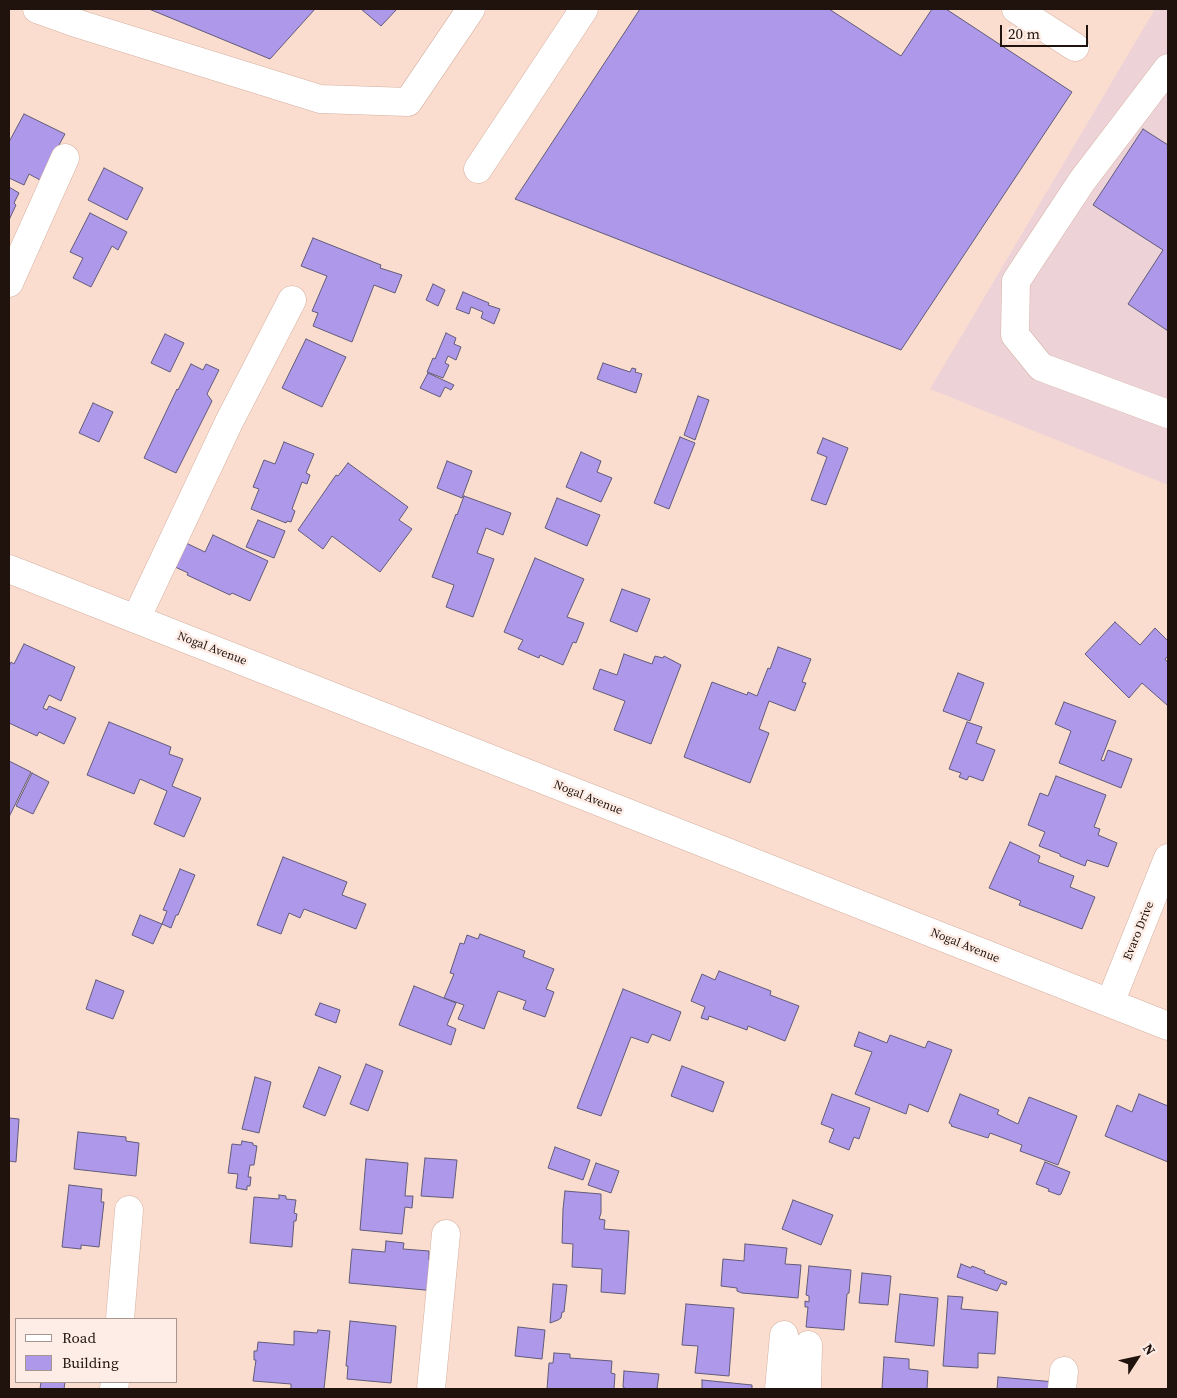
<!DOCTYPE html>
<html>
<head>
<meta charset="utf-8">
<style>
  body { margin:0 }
  #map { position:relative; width:1177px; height:1398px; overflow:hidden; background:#fbddcf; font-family:"Source Serif 4",serif }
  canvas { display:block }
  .frame { position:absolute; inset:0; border:10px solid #20130d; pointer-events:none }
  .legend { position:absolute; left:15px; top:1318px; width:162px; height:65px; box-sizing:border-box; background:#fdede6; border:1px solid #a5968f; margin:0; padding:6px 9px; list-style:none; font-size:15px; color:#20130d }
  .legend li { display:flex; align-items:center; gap:10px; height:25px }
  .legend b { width:25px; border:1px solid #a5968f }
  .north { position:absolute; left:1112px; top:1333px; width:50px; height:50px; -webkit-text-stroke:4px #fdede6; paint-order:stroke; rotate:55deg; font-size:14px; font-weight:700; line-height:20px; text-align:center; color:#20130d }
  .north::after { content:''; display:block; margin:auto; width:18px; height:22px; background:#20130d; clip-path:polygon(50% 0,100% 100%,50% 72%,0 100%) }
  .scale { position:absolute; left:1000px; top:25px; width:88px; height:22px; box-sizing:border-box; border:2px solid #20130d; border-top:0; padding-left:6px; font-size:15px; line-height:18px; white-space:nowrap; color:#20130d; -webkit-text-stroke:4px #fdede6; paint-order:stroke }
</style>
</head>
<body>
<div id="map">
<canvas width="1177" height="1398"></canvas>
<div class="frame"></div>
<ul class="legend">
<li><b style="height:6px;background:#fff"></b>Road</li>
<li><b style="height:14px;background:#ad98ea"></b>Building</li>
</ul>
<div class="north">N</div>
<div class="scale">20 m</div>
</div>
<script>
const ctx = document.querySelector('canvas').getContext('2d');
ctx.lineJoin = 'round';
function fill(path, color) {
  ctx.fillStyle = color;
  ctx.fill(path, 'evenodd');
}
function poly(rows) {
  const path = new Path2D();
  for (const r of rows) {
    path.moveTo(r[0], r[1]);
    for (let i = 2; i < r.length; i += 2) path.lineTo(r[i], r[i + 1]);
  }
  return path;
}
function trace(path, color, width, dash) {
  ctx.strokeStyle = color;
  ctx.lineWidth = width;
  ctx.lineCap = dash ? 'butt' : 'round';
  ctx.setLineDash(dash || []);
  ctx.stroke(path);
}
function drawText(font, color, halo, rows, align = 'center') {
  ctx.font = font + ' "Source Serif 4",serif';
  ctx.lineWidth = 5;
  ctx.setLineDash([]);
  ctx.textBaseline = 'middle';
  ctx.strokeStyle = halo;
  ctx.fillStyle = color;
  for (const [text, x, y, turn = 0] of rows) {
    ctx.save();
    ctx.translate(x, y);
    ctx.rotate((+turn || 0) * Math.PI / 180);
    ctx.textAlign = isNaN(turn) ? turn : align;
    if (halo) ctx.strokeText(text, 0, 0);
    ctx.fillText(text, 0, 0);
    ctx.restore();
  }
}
const commercial = poly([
  [1155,9,1168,9,1168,485,930,389]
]);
const building = poly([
  [149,9,315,9,270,59,149,9],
  [361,9,397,9,381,26,361,9],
  [640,9,829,9,901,56,932,9,946,9,1072,92,901,350,515,199,640,9],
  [24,114,65,134,40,180,29,174,24,185,9,178,9,142,24,114],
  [1143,129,1168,145,1168,331,1128,304,1163,250,1093,205,1143,129],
  [104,168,143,188,127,220,88,200,104,168],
  [9,187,19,193,14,203,16,205,9,220,9,187],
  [90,213,127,232,118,250,112,246,91,287,73,278,83,258,70,252,90,213],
  [313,238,381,265,380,268,402,275,395,293,374,285,352,342,313,326,318,313,312,311,327,276,301,266,313,238],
  [433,284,445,290,438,306,426,300,433,284],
  [463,292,489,303,488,305,500,309,494,324,481,318,483,312,471,307,469,314,456,309,463,292],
  [446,333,456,338,454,344,461,347,456,360,448,356,445,363,449,365,443,378,427,372,433,358,435,359,446,333],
  [165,334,184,343,170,372,151,363,165,334],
  [306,339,346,357,322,407,282,388,306,339],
  [603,363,630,372,632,368,636,369,635,372,642,374,636,393,597,379,603,363],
  [191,364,203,370,206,364,219,370,207,394,212,401,176,473,144,458,177,389,178,390,191,364],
  [428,373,454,385,451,390,445,387,440,397,420,388,428,373],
  [698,396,709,400,695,440,684,435,698,396],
  [93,403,113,412,99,442,79,433,93,403],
  [680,437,695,443,669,509,654,503,680,437],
  [823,438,848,448,826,505,811,500,827,457,817,453,823,438],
  [284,442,314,454,306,473,310,475,307,484,302,482,292,509,295,511,291,522,287,521,286,523,251,509,259,489,253,487,264,460,275,464,284,442],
  [581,452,601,461,597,472,612,478,601,502,566,487,581,452],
  [447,461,472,471,462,498,437,488,447,461],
  [348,463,408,507,399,520,412,529,380,572,332,536,323,549,298,530,336,475,338,476,348,463],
  [464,496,511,513,503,535,486,528,477,553,494,559,473,617,446,607,454,585,432,577,456,514,457,515,464,496],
  [557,498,600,515,587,546,545,528,557,498],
  [258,520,285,531,274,558,246,547,258,520],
  [213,535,268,561,250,601,232,593,230,595,187,575,188,573,173,566,184,542,205,552,213,535],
  [535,558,584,579,567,617,584,623,576,643,573,642,563,665,540,655,539,658,518,649,523,640,504,632,535,558],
  [622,589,650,599,637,632,610,621,622,589],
  [1115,622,1140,645,1155,628,1168,641,1168,656,1165,659,1168,663,1168,704,1167,705,1142,683,1129,698,1085,654,1115,622],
  [24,644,75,667,61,701,49,695,43,708,47,710,49,706,76,718,64,744,39,732,37,736,9,723,9,667,11,662,14,664,24,644],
  [778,647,811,659,802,682,806,683,795,711,769,701,759,729,769,733,750,783,684,757,712,682,747,695,748,692,757,696,768,668,770,669,778,647],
  [624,654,652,664,655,656,663,658,664,656,681,665,651,744,614,730,625,701,593,689,600,669,617,675,624,654],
  [958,673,984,683,970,721,943,711,958,673],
  [1064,702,1116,721,1101,760,1104,761,1108,750,1132,759,1121,788,1059,763,1071,731,1055,724,1064,702],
  [109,722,171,747,169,754,183,759,172,786,201,798,184,837,154,824,167,791,140,779,134,794,87,775,109,722],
  [967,722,982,727,976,743,995,750,983,781,969,776,967,780,959,777,961,773,949,769,967,722],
  [9,761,31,772,9,817,9,761],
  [32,773,49,782,33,814,16,806,32,773],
  [1056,776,1106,795,1094,827,1100,829,1098,835,1117,843,1108,867,1087,860,1085,866,1060,856,1060,854,1039,846,1045,832,1028,825,1040,793,1048,796,1056,776],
  [1010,842,1040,856,1038,862,1074,876,1070,887,1095,897,1082,929,1019,905,1021,901,989,888,1010,842],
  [283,857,347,882,342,895,366,904,356,929,304,909,300,918,289,913,281,934,257,925,283,857],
  [180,869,195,875,178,915,176,915,171,928,162,924,167,911,163,910,180,869],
  [140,915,162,924,153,944,132,935,140,915],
  [480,934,525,951,523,957,554,969,546,989,554,992,545,1017,523,1009,526,1001,498,991,484,1029,458,1019,464,1005,444,998,454,974,450,973,460,943,464,944,467,935,478,939,480,934],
  [719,971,771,991,770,995,799,1006,785,1041,748,1026,747,1030,709,1016,708,1020,701,1018,705,1007,691,1001,702,974,715,980,719,971],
  [96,980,124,991,113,1019,86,1009,96,980],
  [414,986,456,1003,447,1025,456,1029,451,1045,399,1025,414,986],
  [623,989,681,1012,670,1041,652,1034,648,1043,631,1037,601,1116,577,1108,623,989],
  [320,1003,340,1010,336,1023,315,1015,320,1003],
  [859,1032,887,1043,890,1035,925,1048,928,1041,952,1050,928,1112,909,1104,906,1114,855,1094,872,1052,854,1046,859,1032],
  [366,1064,383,1071,368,1111,350,1104,366,1064],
  [682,1066,724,1082,713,1112,671,1096,682,1066],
  [319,1067,341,1076,325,1116,303,1107,319,1067],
  [255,1077,271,1082,259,1133,242,1129,255,1077],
  [832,1094,870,1108,859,1139,854,1137,849,1150,829,1142,834,1129,821,1124,832,1094],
  [960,1094,999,1110,997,1114,1018,1124,1029,1097,1077,1116,1058,1165,1020,1151,1022,1145,990,1133,988,1138,951,1126,952,1125,949,1123,960,1094],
  [1139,1094,1168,1106,1168,1162,1105,1136,1117,1105,1132,1112,1139,1094],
  [9,1118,19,1119,16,1162,9,1161,9,1118],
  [78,1132,126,1137,126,1141,139,1143,136,1176,74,1169,78,1132],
  [242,1141,253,1143,253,1145,257,1146,254,1165,250,1165,248,1177,251,1177,250,1186,247,1186,247,1190,236,1188,238,1174,228,1173,232,1144,241,1145,242,1141],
  [555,1147,590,1160,583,1180,548,1168,555,1147],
  [425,1158,457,1160,453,1198,421,1196,425,1158],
  [366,1159,408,1163,405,1196,413,1196,412,1208,405,1207,402,1234,360,1230,366,1159],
  [1045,1162,1070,1172,1061,1194,1059,1195,1048,1191,1049,1189,1036,1184,1045,1162],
  [596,1163,619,1171,611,1193,588,1185,596,1163],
  [69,1185,102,1189,101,1202,104,1202,99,1247,81,1245,81,1249,62,1247,69,1185],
  [565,1191,601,1194,601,1213,599,1219,605,1220,604,1229,629,1231,625,1294,601,1292,602,1269,572,1267,573,1244,562,1243,563,1209,565,1191],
  [279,1195,286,1196,286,1199,296,1200,294,1213,297,1214,296,1221,294,1221,292,1247,250,1243,254,1197,279,1199,279,1195],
  [793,1200,833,1215,821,1245,782,1229,793,1200],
  [386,1241,404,1243,403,1249,429,1251,429,1260,438,1261,436,1291,349,1283,352,1249,385,1252,386,1241],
  [745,1244,787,1248,785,1264,801,1265,798,1298,742,1293,737,1291,737,1288,721,1286,723,1259,744,1261,745,1244],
  [961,1264,971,1268,972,1266,985,1271,984,1273,1007,1282,1006,1285,1001,1283,997,1291,957,1277,961,1264],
  [809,1266,851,1270,849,1293,847,1294,844,1330,806,1327,808,1307,805,1307,805,1301,809,1302,809,1296,806,1295,809,1266],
  [862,1273,891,1276,888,1305,859,1303,862,1273],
  [553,1284,567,1285,564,1312,562,1312,561,1318,558,1320,550,1323,553,1284],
  [900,1294,938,1298,934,1346,895,1342,900,1294],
  [948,1296,963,1297,961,1309,998,1312,995,1354,978,1353,978,1368,943,1366,948,1296],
  [686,1304,734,1308,729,1376,695,1373,698,1346,682,1345,686,1304],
  [350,1321,396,1326,391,1383,347,1379,348,1366,346,1366,350,1321],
  [518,1327,545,1330,542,1359,515,1356,518,1327],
  [318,1330,330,1331,324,1389,291,1389,291,1384,253,1381,256,1360,254,1360,254,1351,257,1351,258,1342,294,1345,294,1331,317,1333,318,1330],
  [554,1353,570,1354,570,1358,612,1361,611,1373,615,1374,614,1389,547,1389,549,1363,553,1363,554,1353],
  [884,1357,909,1359,909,1369,928,1371,927,1389,882,1389,884,1357],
  [624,1371,659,1374,657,1389,624,1389,624,1387,623,1387,624,1371],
  [998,1377,1055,1382,1054,1389,997,1389,998,1377],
  [702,1380,752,1385,752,1389,702,1389,702,1380],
  [41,1382,65,1382,64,1389,40,1389,41,1382]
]);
const minor = poly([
  [37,9,79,24,320,99,408,102,471,9],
  [1016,9,1075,47],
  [1168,68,1082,181,1016,281,1015,335,1041,367,1168,414],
  [478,169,584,9],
  [9,283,65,158],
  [9,569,1168,1026],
  [136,619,229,422,292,300],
  [1110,1003,1168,858],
  [120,1319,129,1210],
  [114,1389,115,1382],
  [431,1389,446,1234],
  [779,1389,784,1335],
  [807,1389,808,1345],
  [1062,1389,1064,1371]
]);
const streetNames = [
  ["Nogal Avenue",212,649,21],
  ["Nogal Avenue",588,798,22],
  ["Evaro Drive",1139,931,-68],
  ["Nogal Avenue",965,946,22]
];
fill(commercial, '#edd2d8');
fill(building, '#ad98ea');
trace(building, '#615b79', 1);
trace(minor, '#d5b0a0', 29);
trace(minor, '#fff', 28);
drawText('12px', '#20130d', '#fdede6', streetNames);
</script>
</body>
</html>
